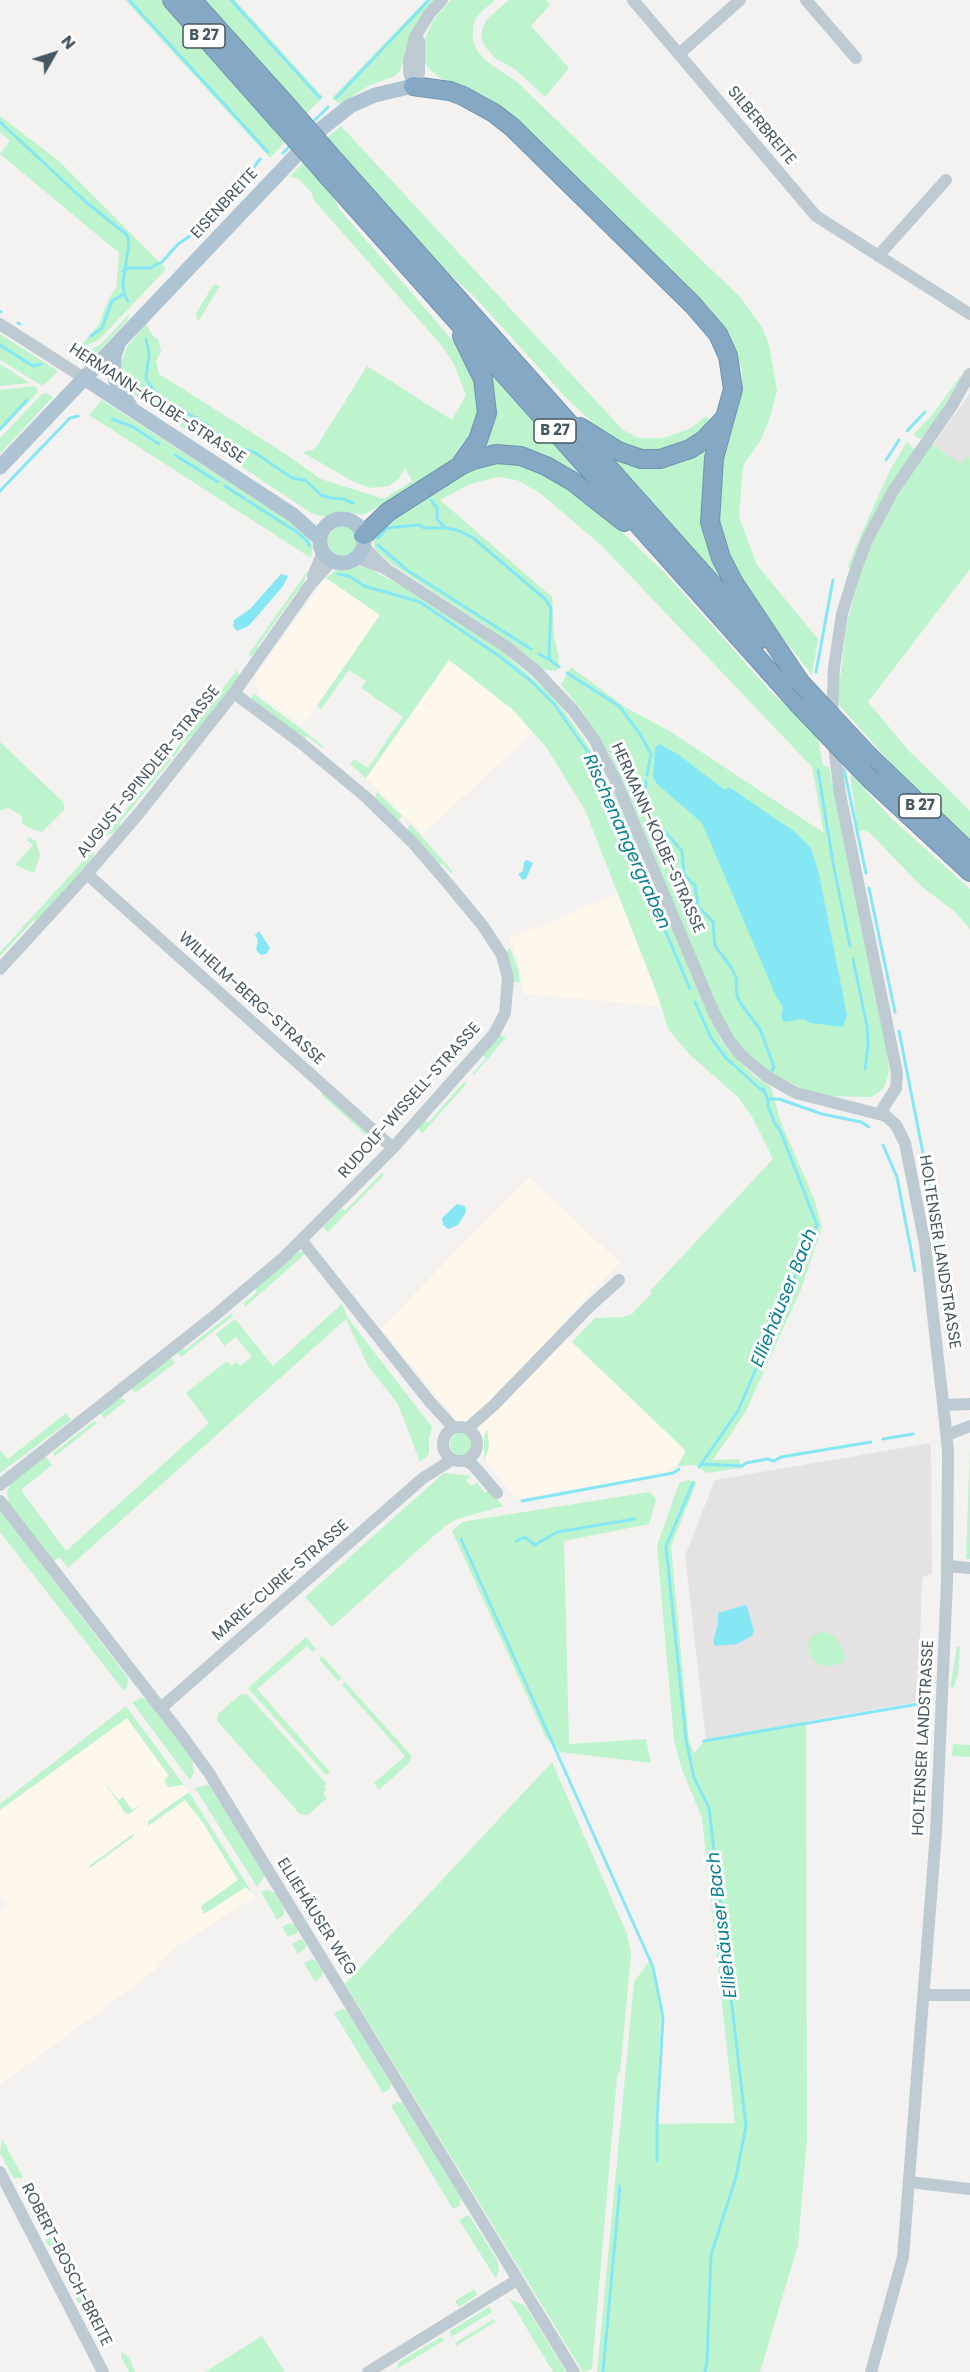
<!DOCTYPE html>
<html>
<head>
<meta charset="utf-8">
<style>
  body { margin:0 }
  #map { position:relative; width:970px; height:2372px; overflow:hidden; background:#f4f1f1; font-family:Poppins,sans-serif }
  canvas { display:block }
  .north { position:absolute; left:24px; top:24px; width:60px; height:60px; -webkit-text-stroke:4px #fff; paint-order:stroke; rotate:51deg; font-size:16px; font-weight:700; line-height:24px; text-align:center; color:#475761 }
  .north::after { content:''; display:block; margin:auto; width:21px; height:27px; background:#475761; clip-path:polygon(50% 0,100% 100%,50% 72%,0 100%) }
</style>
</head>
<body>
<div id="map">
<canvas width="970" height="2372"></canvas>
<div class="north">N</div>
</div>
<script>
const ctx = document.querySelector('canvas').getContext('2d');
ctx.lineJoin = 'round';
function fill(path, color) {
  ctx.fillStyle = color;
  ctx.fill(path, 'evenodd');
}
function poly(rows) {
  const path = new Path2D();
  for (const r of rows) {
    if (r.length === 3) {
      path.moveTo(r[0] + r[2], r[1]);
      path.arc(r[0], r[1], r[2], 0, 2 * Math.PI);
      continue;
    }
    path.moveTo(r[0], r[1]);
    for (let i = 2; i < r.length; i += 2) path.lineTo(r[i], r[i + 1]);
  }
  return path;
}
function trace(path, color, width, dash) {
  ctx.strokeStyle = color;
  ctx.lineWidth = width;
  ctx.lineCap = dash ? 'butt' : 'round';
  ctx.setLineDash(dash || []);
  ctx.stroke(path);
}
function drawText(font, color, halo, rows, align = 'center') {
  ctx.font = font + ' Poppins,sans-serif';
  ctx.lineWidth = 6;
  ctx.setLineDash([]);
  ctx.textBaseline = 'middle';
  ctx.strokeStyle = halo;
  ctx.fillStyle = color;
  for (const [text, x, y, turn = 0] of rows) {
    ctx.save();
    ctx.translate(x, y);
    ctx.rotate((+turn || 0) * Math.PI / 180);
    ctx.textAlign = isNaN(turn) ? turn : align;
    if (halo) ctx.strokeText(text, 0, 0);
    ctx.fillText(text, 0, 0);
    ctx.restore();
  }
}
const commercial = poly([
  [326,578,380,615,303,725,260,695,254,678],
  [449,660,512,709,534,731,423,834,366,778],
  [618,894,661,1006,524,994,518,959,509,939],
  [529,1177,620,1263,557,1329,687,1451,677,1466,663,1474,516,1499,449,1411,381,1328],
  [126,1706,189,1792,255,1897,172,1949,156,1969,0,2085,0,1910,8,1904,0,1893,0,1804]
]);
const education = poly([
  [970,393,970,458,966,456,961,464,933,445],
  [931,1443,932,1574,923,1577,922,1581,919,1669,929,1673,928,1700,706,1739,685,1556,715,1480]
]);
const green = poly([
  [125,0,162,0,286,141,270,158],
  [203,0,235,0,323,97,305,115],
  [426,0,435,0,408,43,400,71,395,76,370,85,340,104,332,98],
  [451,0,495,0,480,13,475,20,473,28,473,41,478,52,486,61,517,82,740,297,762,327,769,345,777,391,769,421,760,441,743,466,739,517,757,565,818,639,812,675,764,613,733,569,715,515,722,460,736,417,742,385,742,370,731,338,709,308,519,123,485,96,440,78,430,70,425,63,423,43,434,19],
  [509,0,546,0,550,5,531,26,569,68,545,97,516,70,495,58,484,45,481,36,483,26,488,18],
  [0,116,59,161,166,269,99,340,78,349,74,354,99,324,109,298,116,288,119,253,0,154,10,141,0,132],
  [341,126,623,430,639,438,664,438,691,428,706,416,711,422,689,443,653,452,626,447,605,434,568,400,474,296,439,265,326,138],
  [304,161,328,188,340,210,454,342,468,364,479,396,477,423,462,452,449,464,395,498,363,515,347,512,325,517,311,513,139,398,129,390,122,373,121,364,127,347,146,324,153,336,158,340,161,351,156,361,159,374,281,451,321,479,384,499,412,481,405,468,398,479,389,486,370,488,352,481,302,452,312,450,317,446,367,366,452,420,466,395,454,364,442,346,313,199,312,193,298,178,290,177],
  [214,284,220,286,198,322,196,313],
  [130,313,127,321,93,357,85,362,75,361,80,355,101,344],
  [0,334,58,371,45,384,41,385,0,360],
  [970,363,927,434,920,439,913,435,932,415],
  [0,364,30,383,0,386],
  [487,366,622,517,552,460,537,452,526,449,482,450,493,422,495,404,494,388],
  [35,386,38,392,0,432,0,390],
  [46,393,53,397,0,454,0,438,42,394],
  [102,400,300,528,299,530,309,538,313,547,311,558,89,415],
  [907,442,915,450,851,569,848,567,856,546,890,470],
  [710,443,703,483,701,507,703,526,728,589,601,449,666,465,690,459],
  [930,443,961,464,966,456,970,458,970,569,868,702,909,751,970,811,970,841,908,782,837,703,847,623,860,575,873,541,891,506],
  [511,460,547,473,621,531,666,574,773,694,801,717,818,737,823,766,829,767,887,1049,889,1071,886,1083,882,1090,871,1097,823,1096,807,1091,768,1071,752,1059,735,1038,712,998,636,813,610,755,580,708,561,685,571,667,625,707,671,732,824,833,812,767,601,545,540,493,517,480,498,477,470,484,440,500,552,597,554,636,559,658,558,669,555,671,541,669,487,627,390,563,375,549,373,538,386,523,476,466],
  [343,541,15],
  [358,566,368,568,407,589,502,651,549,693,565,712,595,756,612,788,722,1042,753,1075,771,1087,780,1120,815,1201,822,1227,801,1289,745,1413,713,1460,739,1459,742,1468,707,1473,695,1465,677,1466,686,1451,572,1342,595,1318,623,1317,632,1314,652,1293,650,1291,773,1159,752,1117,738,1097,690,1055,668,1029,658,996,585,810,546,747,512,709,449,660,366,778,350,764,354,759,368,768,403,717,361,688,366,681,349,670,321,709,317,706,380,615,326,578,339,568],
  [309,569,300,591,298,590,258,646,259,651,252,656,248,655],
  [237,670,240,677,194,737,191,736,186,743,184,742,174,758,171,755],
  [254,694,300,728,324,747,322,748,307,736,304,740,251,698],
  [0,742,63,802,65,809,42,832,29,828,21,822,23,817,7,807,2,811,0,809],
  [169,758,172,759,119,824,121,827,115,833,105,835],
  [850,773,891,818,970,889,970,929,955,912,921,886,870,833,863,830,858,832],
  [377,792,402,816,399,820,397,820,374,799],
  [410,824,424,839,453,872,451,873,442,863,439,866,407,830],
  [29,837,36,841,40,856,34,873,15,865,33,845,27,840],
  [95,848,92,861,36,923,34,920,0,956,0,952],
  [510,948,518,969,520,983,512,981,504,953],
  [500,1035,506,1037,474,1075,473,1073,486,1058,483,1055],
  [465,1081,467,1083,422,1134,418,1128,424,1120,428,1123],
  [323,1092,372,1137,370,1139,321,1094],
  [382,1173,384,1175,328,1232,323,1227,342,1208,345,1211],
  [299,1251,306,1253,245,1307,244,1303,257,1292,255,1289],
  [342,1304,348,1318,432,1427,429,1439,429,1454,420,1462,398,1404,368,1366,346,1319,68,1568,59,1557,54,1561,9,1504,7,1493,10,1484,44,1456,47,1458,52,1465,21,1490,66,1551,209,1423,186,1393,227,1361,231,1366,237,1362,240,1366,252,1357,236,1337,224,1346,216,1334,235,1319,273,1366],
  [231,1313,233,1316,181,1357,177,1352,182,1348,185,1350],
  [170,1357,175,1363,135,1393,131,1388],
  [119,1397,126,1401,104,1418,100,1412],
  [66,1413,71,1420,0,1473,0,1450,8,1459],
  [94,1421,97,1423,55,1456,53,1453],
  [487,1428,489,1447,484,1461,484,1437],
  [461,1444,11],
  [970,1445,970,1559,966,1559],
  [444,1473,471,1476,466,1480,471,1486,477,1482,485,1493,489,1490,503,1506,457,1519,445,1526,332,1627,305,1597],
  [688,1480,697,1482,671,1546,689,1741,694,1753,706,1739,806,1721,807,2139,798,2245,760,2372,597,2372,634,1982,650,1960,661,2013,656,2124,735,2123,702,1818,681,1767,674,1740,657,1546,679,1483],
  [650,1492,656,1500,649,1524,564,1541,569,1744,646,1739,651,1763,560,1752,546,1738,452,1531,462,1522,473,1520],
  [0,1510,128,1678,127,1686,124,1691,0,1532],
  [823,1631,835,1637,841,1645,846,1658,840,1664,827,1666,818,1664,811,1657,808,1648,809,1640,814,1635],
  [306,1637,316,1649,313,1652,307,1646,257,1689,330,1772,326,1775,248,1688],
  [957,1647,960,1647,958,1674,954,1687,950,1687],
  [322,1656,342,1678,338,1681,319,1659],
  [345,1682,411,1755,410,1762,379,1790,374,1783,405,1756,342,1685],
  [241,1694,248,1695,327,1784,324,1787,326,1790,323,1793,327,1798,308,1815,300,1814,217,1721,218,1714],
  [141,1698,147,1700,192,1758,194,1772,190,1780,132,1702],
  [126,1706,184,1785,168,1787,164,1780,169,1776,127,1718,0,1810,0,1804],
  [953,1744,970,1745,970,1757,952,1756],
  [552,1762,627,1934,631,1954,620,2073,618,2073,617,2077,592,2369,583,2372,345,1984],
  [102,1779,118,1800,123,1797,132,1810,143,1804,129,1814,125,1813],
  [209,1785,265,1875,257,1887,195,1788],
  [189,1792,251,1891,250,1892,246,1887,204,1914,201,1906,238,1880,203,1823,185,1800,148,1826,148,1821],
  [133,1834,134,1836,90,1868,89,1866],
  [267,1890,275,1893,284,1908,284,1915,277,1920,261,1892],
  [287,1924,294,1924,298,1930,297,1933,288,1937,282,1927],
  [301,1939,306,1944,306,1948,298,1954,292,1944],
  [312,1959,316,1961,323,1972,322,1977,315,1982,304,1963],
  [342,2009,347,2011,391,2084,390,2089,383,2093,334,2013],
  [397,2102,403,2103,461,2198,460,2205,453,2209,391,2106],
  [2,2139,23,2177,20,2179,19,2177,14,2179,0,2153],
  [33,2197,45,2219,36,2220,28,2205],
  [469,2215,497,2260,499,2269,496,2279,459,2220],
  [51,2231,102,2330,91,2329,62,2270,66,2268,63,2261,60,2262,52,2246,50,2247,46,2242,48,2233],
  [474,2289,477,2295,459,2307,455,2301],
  [509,2299,524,2305,528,2310,566,2372,553,2372],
  [489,2307,492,2312,451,2337,450,2331],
  [494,2319,495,2322,456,2346,455,2343],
  [262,2336,285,2372,205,2372],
  [441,2337,445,2340,395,2370,400,2361],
  [121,2352,129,2357,135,2372,129,2372,121,2357]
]);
const water = poly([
  [281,574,288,576,283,586,254,620,247,627,237,631,233,626,234,620,250,609],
  [660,744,679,755,725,790,729,787,795,832,811,848,819,874,847,1015,843,1027,810,1023,803,1019,783,1022,781,1016,783,1008,775,994,702,823,657,784,653,778,655,747],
  [527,860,533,863,526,879,523,880,518,874,523,871,524,862],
  [259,931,270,948,266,954,261,955,256,950,258,940,255,935],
  [457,1204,465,1206,466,1212,458,1225,448,1229,443,1225,442,1218],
  [745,1605,747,1606,754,1631,752,1636,737,1644,715,1646,713,1641,718,1624,718,1613]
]);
const stream = poly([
  [129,0,268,152],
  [231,0,320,98],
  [336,98,429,0],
  [0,122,87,203,127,235,129,245,123,282,124,294,128,301],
  [312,123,328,107],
  [283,153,291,145],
  [123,271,130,268,150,268,162,262,178,244,193,234,249,174,260,159],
  [0,311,1,312],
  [18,323,20,324],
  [91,336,102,328,112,301,124,294],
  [146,339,149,353,146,379,151,387,165,400,209,426,223,440,239,448,254,452,292,478,305,480,321,495,330,498,343,499,353,503],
  [0,345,33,366,41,364],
  [112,419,133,427,159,444],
  [0,429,27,400],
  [907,431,925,412],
  [175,455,218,482],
  [886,460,899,440],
  [225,486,245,499],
  [0,491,70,418,78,416],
  [431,500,437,508,437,519,445,528,457,530,472,537,545,599,551,608,549,653,550,660,559,667],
  [248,501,297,532,307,541,309,546],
  [378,538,387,528,419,525,424,528,445,528],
  [378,545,407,570,531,649],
  [338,574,349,576,364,586,420,602,499,656,531,681,554,704,592,758,690,989],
  [539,654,550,660],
  [816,672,833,580],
  [567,673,619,706,640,734,651,754,647,775],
  [844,769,866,873],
  [818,770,833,863,850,946],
  [646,781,645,801,651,816,682,851,684,875,695,885,698,906,713,922,715,946,731,967,736,977,737,996,741,1004,760,1029,774,1067,772,1071],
  [869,888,895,1012],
  [853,959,867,1026,868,1045,865,1069],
  [695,1002,711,1038,726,1058,766,1094],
  [899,1031,935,1214],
  [768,1099,779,1099,822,1114,861,1122,869,1127],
  [883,1145,897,1177,915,1271],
  [938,1229,950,1339],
  [883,1439,913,1434],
  [701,1464,742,1466,746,1463,767,1459,774,1461,781,1457,871,1442],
  [699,1467,738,1411,817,1225,780,1130,775,1124,768,1106,768,1099,763,1088],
  [693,1483,666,1546,686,1740,694,1778,709,1808,746,2126,736,2177,711,2255,707,2362,705,2372],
  [522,1501,673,1473,679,1469],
  [461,1539,653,1967,663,2017,657,2121,657,2161],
  [516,1541,525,1537,535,1545,557,1532,634,1519],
  [704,1741,924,1703],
  [603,2372,620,2186]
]);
const minor = poly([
  [633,0,816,216,970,314],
  [806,0,856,58],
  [679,54,740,0],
  [413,86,409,72,409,61,415,37,430,13,442,0],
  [413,86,419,73,419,41],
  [878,256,946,180],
  [0,324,84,378],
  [364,547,386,569,508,648,536,671,573,710,594,739,616,781,714,1013,729,1040,741,1055,766,1076,796,1093,886,1116,896,1125,905,1143,925,1244,945,1421,948,1452,947,1581,936,1832,903,2257,871,2372],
  [357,558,382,567],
  [313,576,323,552],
  [832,718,834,668,842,614,854,575,867,540,893,491,951,407,970,374],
  [833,738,840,794,897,1073,896,1088,880,1113],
  [87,874,393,1148],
  [0,969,87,874,140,812,234,693,310,585,332,561],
  [302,1241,430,1402,453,1427],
  [943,1405,970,1404],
  [460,1444,17],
  [468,1428,494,1405,589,1307,619,1280],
  [947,1435,970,1426],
  [465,1460,473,1465,497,1493],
  [0,1485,213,1317,283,1258,393,1148,494,1034,505,1013,508,978,502,955,483,926,450,886,414,844,367,798,301,743,234,693],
  [0,1501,183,1737,209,1773,574,2372],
  [948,1566,970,1568],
  [161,1708,423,1478,453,1459],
  [924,1995,970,1995],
  [0,2172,103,2372],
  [909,2182,970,2189],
  [368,2372,517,2280]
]);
const major = poly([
  [118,345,114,356,114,375,118,387,130,406],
  [84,378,293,515,320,539],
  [0,467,321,129,350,106,375,95,413,86],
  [342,541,22]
]);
const highway = poly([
  [172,0,280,122],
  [192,0,291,110],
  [413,86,450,91,463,96,494,113,512,127,693,305,718,334,728,356,733,389,714,458,710,522,721,558,734,583,800,682],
  [336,162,761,639],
  [325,173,801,707],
  [580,427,618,451,641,459,660,459,690,449,704,440,723,420],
  [461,464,478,440,487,413,483,379,462,336],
  [364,535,388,512,460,466,473,460,496,454,521,456,546,466,572,481,624,522],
  [870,757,970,853],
  [872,781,970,872]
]);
const highwayBridge = poly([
  [291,110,336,162],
  [280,122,325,173],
  [800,682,870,757],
  [801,707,872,781]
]);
const shields = [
  [204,36,42],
  [555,431,42],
  [920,806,42]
];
const shieldNames = [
  ["B 27",204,36],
  ["B 27",555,431],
  ["B 27",920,806]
];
const streetNames = [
  ["SILBERBREITE",761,126,50],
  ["EISENBREITE",225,204,-47],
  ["HERMANN-KOLBE-STRASSE",157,404,33],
  ["AUGUST-SPINDLER-STRASSE",149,772,-51],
  ["HERMANN-KOLBE-STRASSE",657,838,66],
  ["WILHELM-BERG-STRASSE",251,999,42],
  ["RUDOLF-WISSELL-STRASSE",410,1101,-48],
  ["HOLTENSER LANDSTRASSE",939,1252,81],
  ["MARIE-CURIE-STRASSE",281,1581,-41],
  ["HOLTENSER LANDSTRASSE",924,1738,-87],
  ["ELLIEHÄUSER WEG",316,1917,58],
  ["ROBERT-BOSCH-BREITE",66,2265,63]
];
const waterNames = [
  ["Rischenangergraben",626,842,66],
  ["Elliehäuser Bach",785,1298,-68],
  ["Elliehäuser Bach",723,1925,-97]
];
fill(commercial, '#fef7eb');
fill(education, '#e5e2e3');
fill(green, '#bdf4cd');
fill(water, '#86e7f4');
trace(stream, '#86e7f4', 3);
trace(highway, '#7094b0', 20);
trace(minor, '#becad2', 12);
trace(major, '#afc4d2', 15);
trace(highway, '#85a9c4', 18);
trace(highwayBridge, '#7094b0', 20, []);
trace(highwayBridge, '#85a9c4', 18);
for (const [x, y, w] of shields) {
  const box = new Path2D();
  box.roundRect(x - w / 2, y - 12, w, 24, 4.5);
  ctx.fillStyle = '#fff';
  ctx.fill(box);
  trace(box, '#475761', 1.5);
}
drawText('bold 15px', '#475761', null, shieldNames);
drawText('16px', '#475761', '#fff', streetNames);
drawText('italic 18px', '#047f90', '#fff', waterNames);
</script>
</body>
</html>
